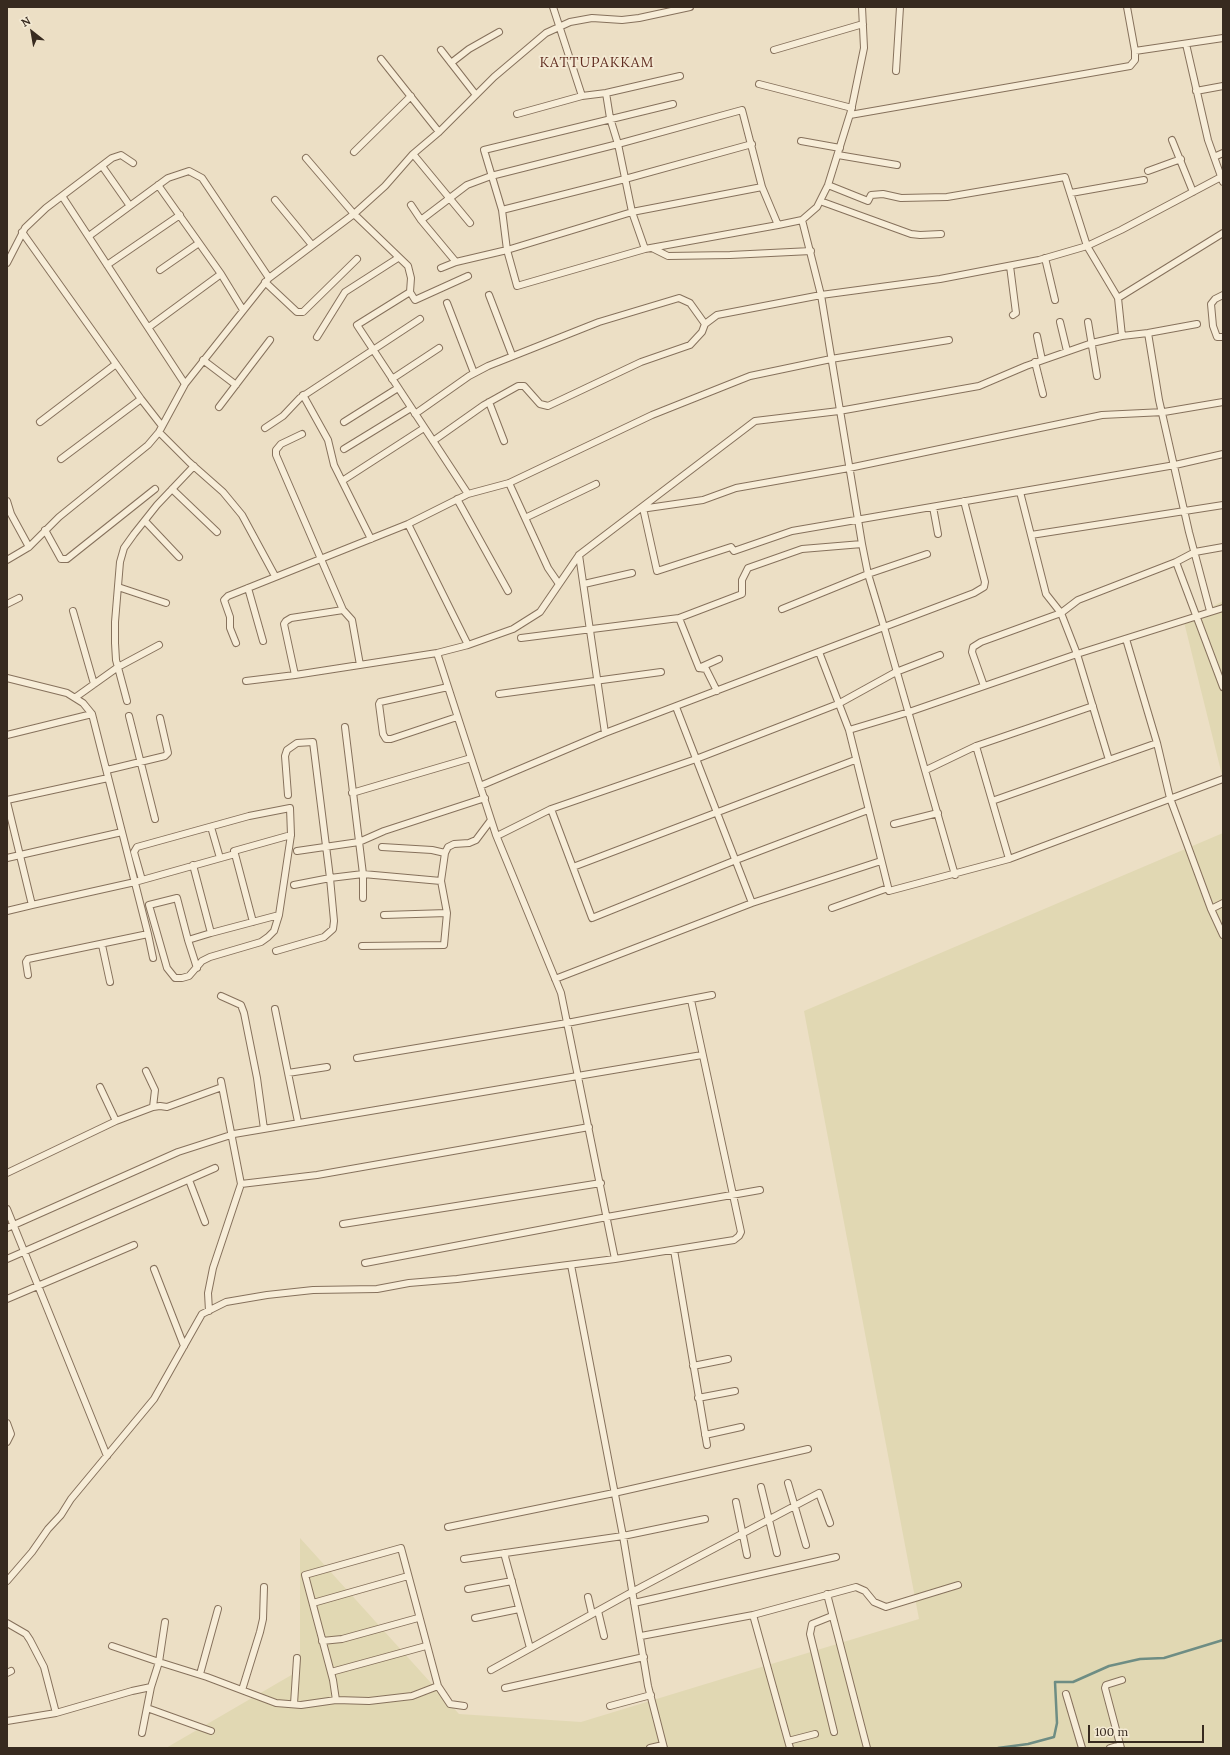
<!DOCTYPE html>
<html>
<head>
<meta charset="utf-8">
<style>
  body { margin:0 }
  #map { position:relative; width:1230px; height:1755px; overflow:hidden; background:#ecdfc5; font-family:Lora,serif }
  canvas { display:block }
  .frame { position:absolute; inset:0; border:8px solid #372a1f; pointer-events:none }
  .north { position:absolute; left:12px; top:12px; width:40px; height:40px; -webkit-text-stroke:3px #f4ead4; paint-order:stroke; rotate:329deg; font-size:11px; font-weight:700; line-height:16px; text-align:center; color:#372a1f }
  .north::after { content:''; display:block; margin:auto; width:14px; height:18px; background:#372a1f; clip-path:polygon(50% 0,100% 100%,50% 72%,0 100%) }
  .scale { position:absolute; left:1088px; top:1725px; width:116px; height:18px; box-sizing:border-box; border:2px solid #372a1f; border-top:0; padding-left:5px; font-size:12px; line-height:14px; white-space:nowrap; color:#372a1f; -webkit-text-stroke:3px #f4ead4; paint-order:stroke }
</style>
</head>
<body>
<div id="map">
<canvas width="1230" height="1755"></canvas>
<div class="frame"></div>
<div class="north">N</div>
<div class="scale">100 m</div>
</div>
<script>
const ctx = document.querySelector('canvas').getContext('2d');
ctx.lineJoin = 'round';
function fill(path, color) {
  ctx.fillStyle = color;
  ctx.fill(path, 'evenodd');
}
function poly(rows) {
  const path = new Path2D();
  for (const r of rows) {
    path.moveTo(r[0], r[1]);
    for (let i = 2; i < r.length; i += 2) path.lineTo(r[i], r[i + 1]);
  }
  return path;
}
function trace(path, color, width, dash) {
  ctx.strokeStyle = color;
  ctx.lineWidth = width;
  ctx.lineCap = dash ? 'butt' : 'round';
  ctx.setLineDash(dash || []);
  ctx.stroke(path);
}
function drawText(font, color, halo, rows, align = 'center') {
  ctx.font = font + ' Lora,serif';
  ctx.lineWidth = 3.5;
  ctx.setLineDash([]);
  ctx.textBaseline = 'middle';
  ctx.strokeStyle = halo;
  ctx.fillStyle = color;
  for (const [text, x, y, turn = 0] of rows) {
    ctx.save();
    ctx.translate(x, y);
    ctx.rotate((+turn || 0) * Math.PI / 180);
    ctx.textAlign = isNaN(turn) ? turn : align;
    if (halo) ctx.strokeText(text, 0, 0);
    ctx.fillText(text, 0, 0);
    ctx.restore();
  }
}
const farmland = poly([
  [1223,601,1223,779,1184,622],
  [1223,833,1223,1748,166,1748,300,1670,300,1538,459,1714,581,1722,919,1619,804,1011]
]);
const stream = poly([
  [998,1748,1028,1744,1054,1737,1057,1723,1055,1682,1073,1682,1109,1666,1140,1659,1164,1658,1223,1640]
]);
const minor = poly([
  [553,7,582,96],
  [1127,7,1135,51,1223,38],
  [1186,44,1208,140,1223,182],
  [441,50,476,95],
  [774,50,863,24],
  [381,59,439,132],
  [451,63,469,49,499,32],
  [896,71,900,7],
  [759,84,852,108],
  [1196,91,1223,86],
  [606,93,610,118,618,144,632,212,645,249],
  [673,104,484,150,502,210,507,250,517,286,645,249,778,225],
  [517,114,582,96,606,93,680,76],
  [850,115,1130,66,1135,60,1135,51],
  [1172,140,1193,192],
  [801,141,840,148],
  [354,152,411,96],
  [413,154,470,223],
  [838,155,897,165],
  [1214,157,1223,153],
  [306,158,354,214,408,266,411,278,410,292],
  [102,166,130,206],
  [1148,171,1181,159],
  [158,185,221,274,243,310],
  [828,185,868,201,871,195,883,194,901,198,947,197,1065,177,1087,246,1118,298,1122,336],
  [1071,193,1144,180],
  [62,196,185,384],
  [275,200,312,245],
  [820,201,911,234,920,235,941,234],
  [411,205,421,220,456,262],
  [502,210,625,179,752,144],
  [421,220,467,185,491,176,618,144,742,110,762,187],
  [22,232,141,399,162,426],
  [89,236,168,178,189,171,202,178,269,278],
  [652,248,668,256,730,255,811,251],
  [1045,258,1055,300],
  [7,263,25,228,46,208,112,158,121,155,133,163],
  [107,265,180,215],
  [1010,266,1016,313,1013,315],
  [441,268,456,262,507,250,632,212,762,187,778,225,802,220],
  [160,270,199,243],
  [468,276,415,300,410,292,357,325,468,494],
  [265,282,297,312,303,312,357,259],
  [489,295,512,355],
  [1223,295,1215,299,1211,304,1213,326,1217,337,1223,337],
  [1118,298,1223,233],
  [447,303,474,373],
  [1060,322,1067,351],
  [1088,322,1097,376],
  [149,327,221,274],
  [1148,333,1159,400,1189,532,1210,611],
  [1037,336,1042,360],
  [317,337,345,292,398,258],
  [203,360,236,385],
  [1035,362,1043,394],
  [392,379,439,348],
  [303,395,328,440,334,465,371,539],
  [489,402,504,441],
  [219,407,270,340],
  [415,414,469,376,488,366,599,322,679,298,690,303,705,324],
  [40,422,116,364],
  [344,422,398,388],
  [265,428,283,416,300,398,420,319],
  [159,432,189,462,223,492,242,515,275,576],
  [302,434,281,444,276,450,276,455,343,610],
  [433,441,484,405,518,386,524,386,540,404,548,406,641,362,690,345,702,332,705,324,717,315,821,295,940,279,1039,260,1087,246,1121,230,1221,177],
  [344,449,411,408],
  [61,459,141,399],
  [342,481,424,428],
  [509,483,548,568,559,584],
  [172,489,217,532],
  [1020,492,1046,594,1061,613,1078,600,1176,562,1223,687],
  [457,499,508,591],
  [7,501,11,514,29,547],
  [933,507,938,534],
  [643,508,657,571,731,547,734,551,792,531,1175,465,1223,454],
  [641,509,703,500,736,488,849,468,1102,415,1164,412,1223,402],
  [525,518,596,484],
  [145,521,179,557],
  [408,524,468,645],
  [45,530,61,559,67,559,155,489],
  [1031,535,1223,505],
  [862,544,868,574,927,554],
  [579,555,605,733],
  [7,560,29,547,59,517,148,445,159,432,185,384,269,278,354,214,385,186,413,154,439,132,494,77,546,33,570,22,592,18,622,20,639,18,690,7],
  [1176,562,1195,552,1223,547],
  [584,584,632,573],
  [118,587,166,603],
  [248,588,263,641],
  [7,604,19,598],
  [73,611,94,684],
  [679,618,699,668,706,669,717,691],
  [521,638,679,618,742,594,742,580,748,568,802,549,862,544,821,295,802,220,817,207,828,185,851,111,864,48,862,7],
  [1126,639,1157,743,1170,798,1211,909,1223,935],
  [236,643,230,628,230,617,224,600,228,596,408,524,468,494,509,483,652,415,750,376,831,359,949,340],
  [819,652,849,730,889,891,1009,859,1223,779],
  [699,668,719,659],
  [295,675,284,624,286,621,291,618,343,610,352,620,360,665],
  [7,678,67,693,83,703,92,714,148,934,28,959,26,962,28,975],
  [246,681,295,675,437,653,468,645,513,629,540,612,579,555,755,421,839,411,979,386,1026,366,1092,343,1122,336,1148,333,1197,324],
  [984,686,972,652,973,647,981,642,1061,613,1077,654,1109,760],
  [448,687,380,702,379,704,383,734,386,739,391,739,457,717],
  [499,694,661,672],
  [76,697,118,667,159,645],
  [127,701,116,660,115,643,115,622,120,562,124,548,134,534,157,505,194,466],
  [676,707,752,903,881,861],
  [129,716,155,819],
  [345,727,363,874,363,898],
  [849,730,909,712,1077,654,1223,608],
  [7,735,92,714],
  [976,746,1009,859],
  [107,770,165,756,168,753,160,718],
  [926,770,976,746,1093,706],
  [480,786,605,733,884,627,868,574,782,609],
  [352,793,471,758],
  [7,800,108,778],
  [992,801,1157,743],
  [7,802,32,905,135,882,235,854,234,851,291,835],
  [551,809,592,918,736,860,868,810],
  [894,824,938,813],
  [211,827,220,858],
  [497,836,551,809,696,759,838,704,896,672,940,655],
  [382,847,432,850,445,853],
  [297,851,359,842,384,831,485,798],
  [235,854,253,922],
  [7,858,122,832],
  [193,865,211,933,188,940,197,968],
  [573,867,855,760],
  [955,875,884,627,974,593,984,587,985,582,964,501],
  [142,880,134,852,137,847,249,816,290,808,291,835,279,915,211,933],
  [294,885,330,878,363,874,441,881],
  [832,908,888,888],
  [1211,909,1223,903],
  [7,911,32,905],
  [384,915,447,913],
  [148,934,153,958],
  [188,940,177,898,149,905,167,968,175,978,182,978,189,976,202,961,210,957,261,942,268,937,274,931,279,915],
  [102,945,110,982],
  [362,946,444,945,447,913,441,881,445,853,448,847,454,844,469,843,476,840,491,820],
  [276,951,324,937,333,929,334,921,330,878,313,742,297,743,287,750,285,756,288,795],
  [555,979,752,903],
  [221,996,241,1005,244,1013,257,1078,264,1129],
  [275,1009,298,1122],
  [357,1058,567,1023,712,995],
  [288,1073,327,1067],
  [100,1087,116,1121],
  [153,1107,160,1106,167,1107,222,1087],
  [7,1173,116,1121,153,1107,155,1090,146,1071],
  [189,1180,205,1222],
  [241,1184,317,1175,589,1127],
  [7,1209,107,1456],
  [343,1224,601,1183],
  [7,1228,178,1152,234,1134,702,1055],
  [674,1250,707,1445],
  [7,1259,215,1168],
  [615,1259,734,1240,739,1236,741,1232,691,1000],
  [365,1263,607,1217,760,1190],
  [571,1265,623,1536,648,1686,664,1748],
  [154,1269,184,1346],
  [7,1299,134,1245],
  [209,1311,208,1293,213,1268,241,1184,221,1081],
  [693,1366,728,1359],
  [698,1398,735,1391],
  [7,1423,11,1434,7,1442],
  [705,1435,741,1427],
  [788,1483,806,1545],
  [761,1487,777,1553],
  [736,1502,747,1555],
  [448,1527,614,1493,808,1449],
  [504,1553,530,1648],
  [464,1559,623,1536,705,1519],
  [7,1581,32,1552,48,1529,61,1515,71,1499,154,1399,202,1314,226,1302,267,1295,313,1290,377,1289,409,1283,457,1279,615,1259,561,993,496,835,437,653],
  [468,1589,512,1581],
  [827,1594,867,1748],
  [588,1597,592,1614],
  [313,1603,408,1576],
  [634,1603,836,1557],
  [598,1611,604,1636],
  [753,1615,790,1748],
  [832,1616,812,1624,810,1634,834,1732],
  [475,1618,519,1609],
  [7,1623,26,1634,30,1640,44,1667,56,1713],
  [641,1636,753,1615,856,1587,865,1591,874,1602,886,1607,958,1585],
  [322,1641,342,1639,418,1618],
  [112,1646,159,1662,165,1622],
  [491,1670,632,1592,819,1493,830,1523],
  [331,1672,426,1646],
  [7,1673,11,1671],
  [200,1674,218,1609],
  [438,1686,450,1704,464,1706],
  [505,1688,644,1657],
  [242,1690,260,1632,263,1619,264,1587],
  [1066,1694,1082,1748],
  [294,1704,297,1658],
  [610,1706,651,1695],
  [147,1708,211,1731],
  [7,1721,56,1713,132,1691,151,1687,159,1662,207,1677,276,1703,301,1705,336,1700,369,1701,412,1696,438,1686,401,1548,305,1575,333,1680,336,1700],
  [142,1733,151,1687],
  [788,1741,815,1734],
  [650,1748,663,1745],
  [1110,1748,1120,1745],
  [1121,1748,1105,1688,1106,1685,1122,1680]
]);
const quarterNames = [
  ["KATTUPAKKAM",597,63]
];
fill(farmland, '#e1d8b3');
trace(stream, '#6e8d84', 2.5);
trace(minor, '#86715c', 8);
trace(minor, '#f7edd8', 6);
ctx.letterSpacing = '1px';
drawText('14px', '#612d21', '#f4ead4', quarterNames);
ctx.letterSpacing = '0px';
</script>
</body>
</html>
